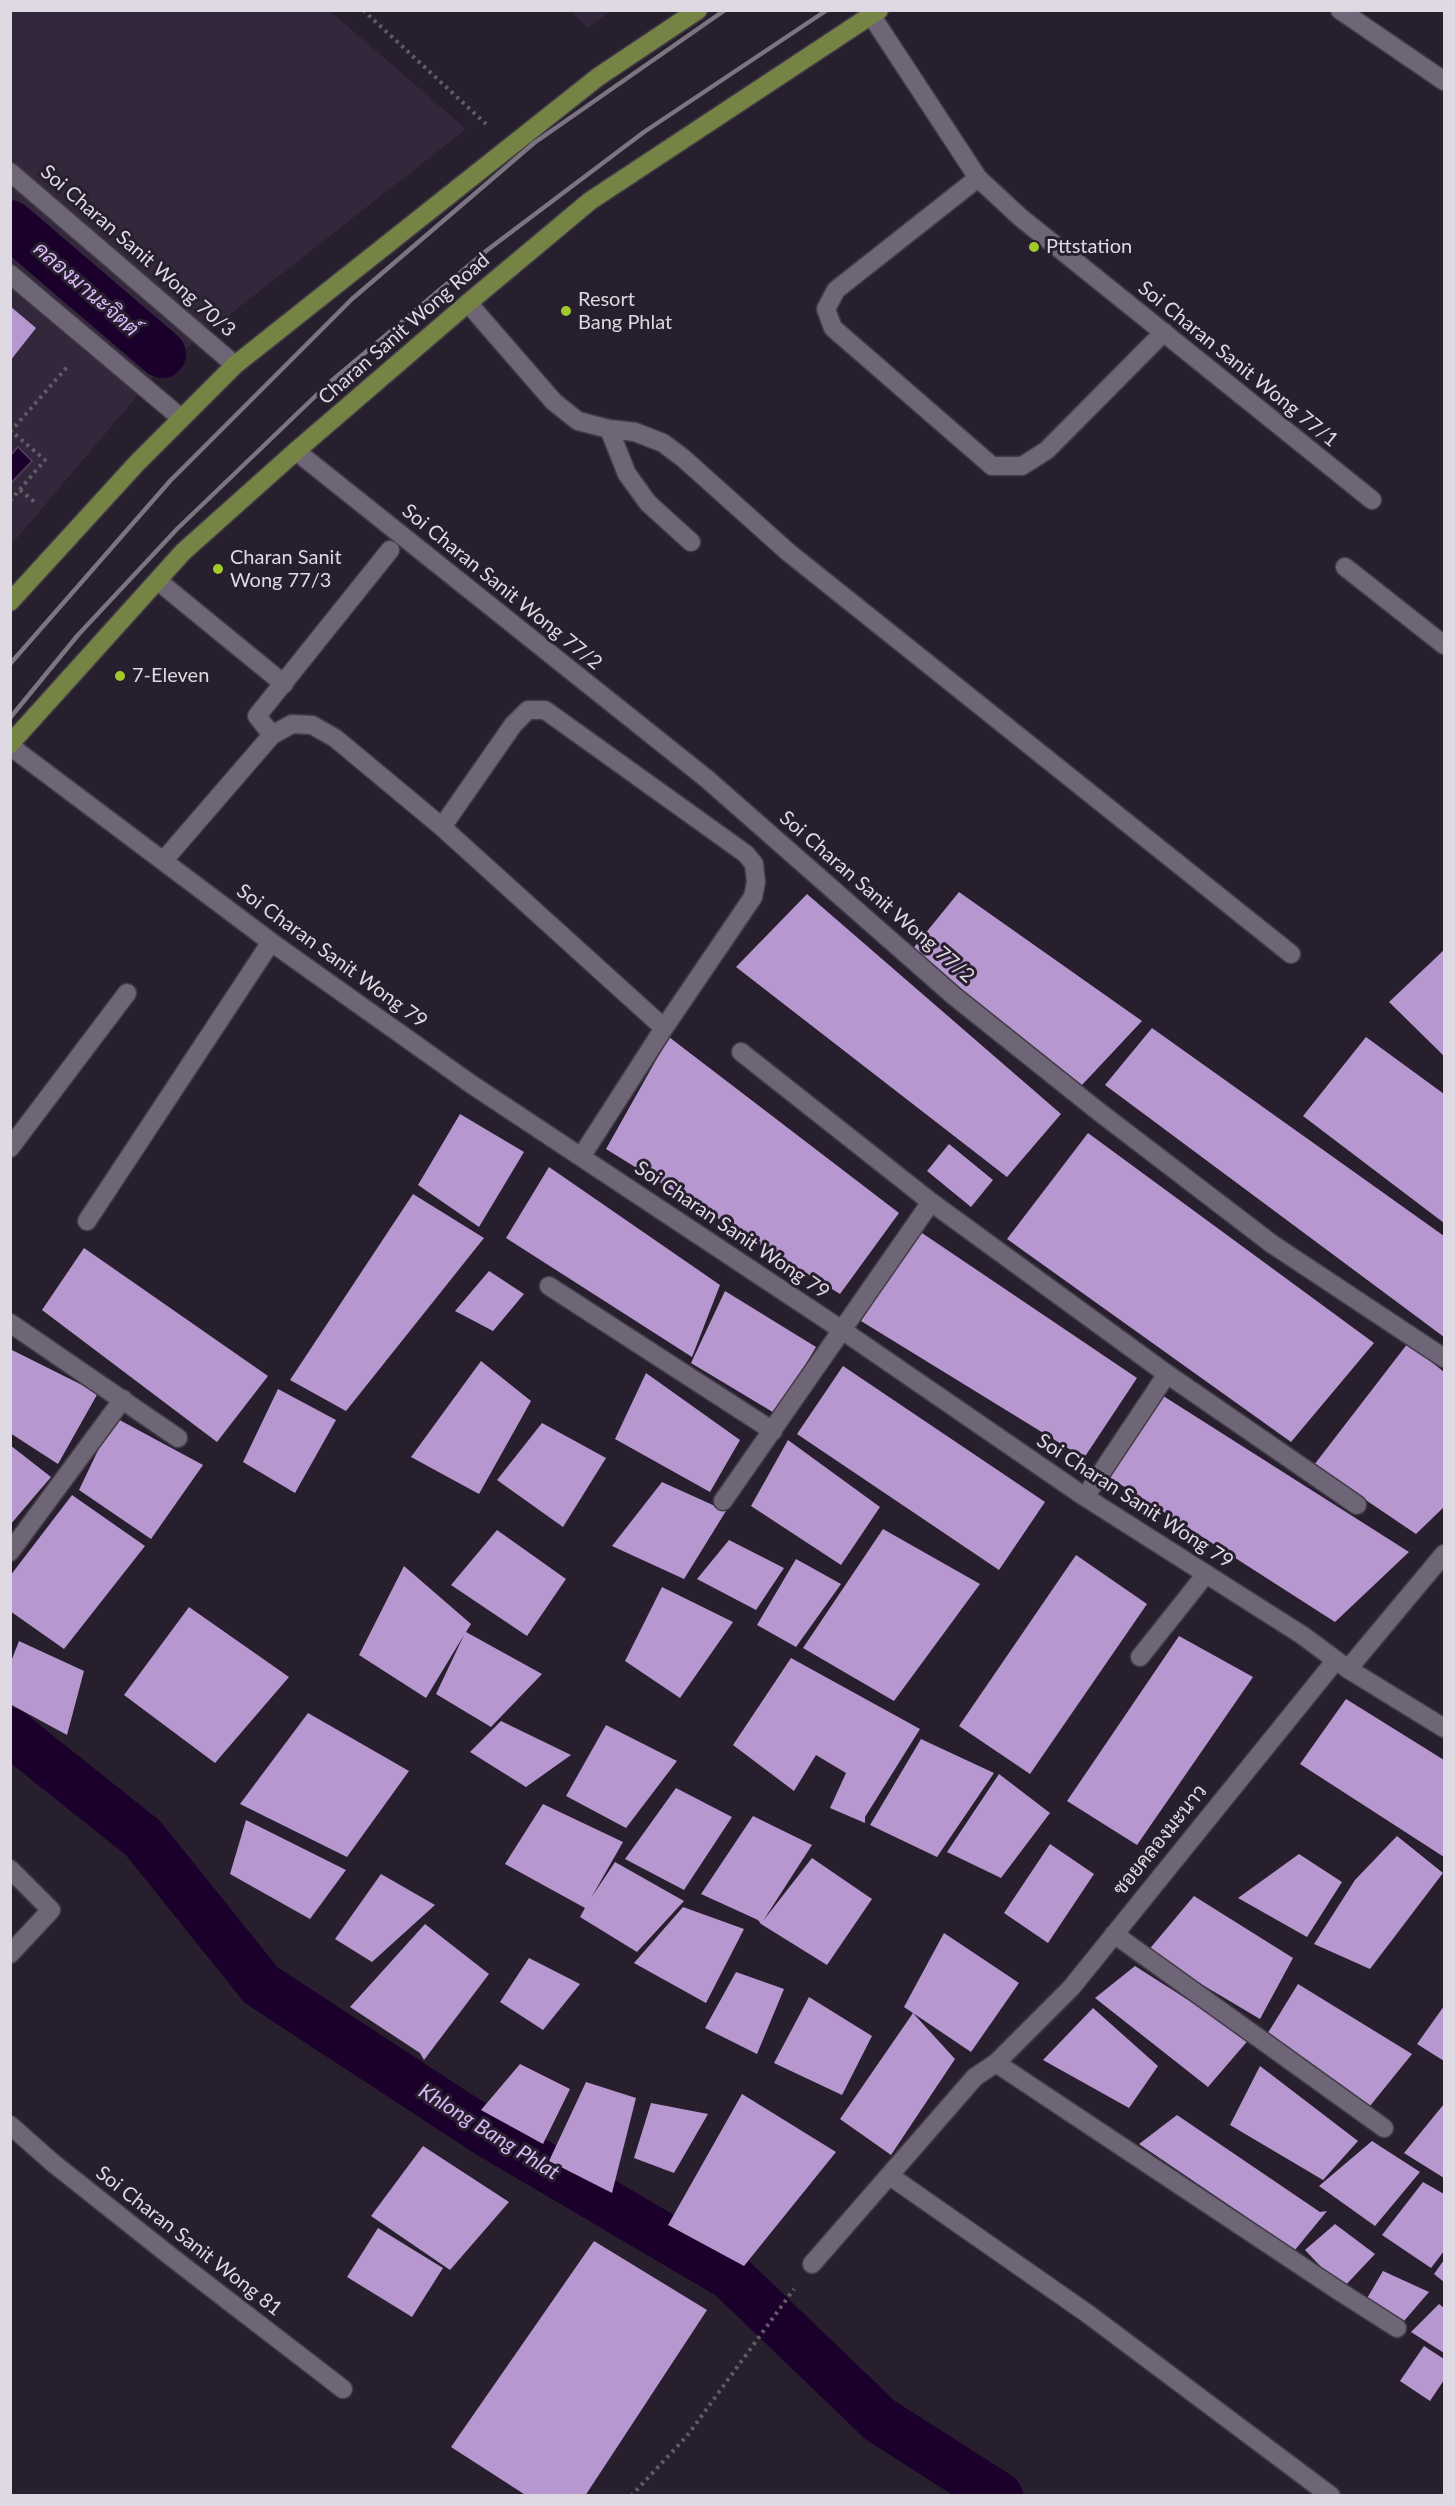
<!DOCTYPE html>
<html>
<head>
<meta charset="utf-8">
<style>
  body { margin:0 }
  #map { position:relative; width:1455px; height:2506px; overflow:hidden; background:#271f2e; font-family:Lato,sans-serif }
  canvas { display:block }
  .frame { position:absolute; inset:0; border:12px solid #ded9e3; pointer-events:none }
</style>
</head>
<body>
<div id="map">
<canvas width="1455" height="2506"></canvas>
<div class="frame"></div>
</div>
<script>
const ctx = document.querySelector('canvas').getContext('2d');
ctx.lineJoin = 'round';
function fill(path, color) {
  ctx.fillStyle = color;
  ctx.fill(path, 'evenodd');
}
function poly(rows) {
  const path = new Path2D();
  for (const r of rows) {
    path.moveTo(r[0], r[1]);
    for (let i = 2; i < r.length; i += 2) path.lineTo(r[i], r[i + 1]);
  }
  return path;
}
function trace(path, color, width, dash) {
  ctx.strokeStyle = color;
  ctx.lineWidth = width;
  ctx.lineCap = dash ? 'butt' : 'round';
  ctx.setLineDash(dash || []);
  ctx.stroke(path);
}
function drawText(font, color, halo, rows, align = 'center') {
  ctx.font = font + ' Lato,Sarabun,sans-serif';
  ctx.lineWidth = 6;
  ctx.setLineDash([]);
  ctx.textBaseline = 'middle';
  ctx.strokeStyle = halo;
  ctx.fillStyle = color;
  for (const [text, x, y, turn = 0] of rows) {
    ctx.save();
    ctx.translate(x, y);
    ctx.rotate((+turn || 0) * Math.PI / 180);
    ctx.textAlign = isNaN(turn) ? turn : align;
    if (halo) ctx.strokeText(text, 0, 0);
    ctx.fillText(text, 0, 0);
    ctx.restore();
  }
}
const built = poly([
  [13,10,330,11,466,129,159,370,11,545,11,13],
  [571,11,611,11,588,28]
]);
const water = poly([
  [18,447,32,461,11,483,11,455,18,447]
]);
const canal = poly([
  [10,224,162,354],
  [10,1732,143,1838,261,1985,484,2131,730,2276,880,2420,999,2496]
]);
const building = poly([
  [10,306,36,328,10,361],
  [959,892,1142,1021,1081,1086,911,951],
  [807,894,1061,1114,1007,1177,736,967],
  [1444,950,1444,1056,1389,1002],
  [1152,1028,1444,1236,1444,1337,1105,1085],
  [669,1037,899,1213,840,1294,606,1149],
  [1366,1037,1444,1094,1444,1223,1303,1116],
  [460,1114,524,1152,479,1227,418,1185],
  [1088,1133,1374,1343,1291,1442,1007,1239],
  [949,1144,993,1180,971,1207,927,1171],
  [549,1167,720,1285,692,1357,506,1238],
  [413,1194,484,1238,346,1411,290,1380],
  [919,1231,1137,1378,1084,1458,861,1321],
  [84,1248,268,1376,217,1442,42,1310],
  [489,1271,524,1294,493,1331,455,1311],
  [725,1291,816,1347,776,1414,691,1363],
  [1408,1343,1444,1372,1444,1507,1416,1534,1314,1465],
  [10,1349,98,1393,58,1464,10,1433],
  [481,1361,531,1401,479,1494,411,1457],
  [843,1366,1045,1502,999,1570,797,1434],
  [646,1373,740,1440,710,1492,615,1439],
  [278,1389,336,1420,295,1493,243,1462],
  [1157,1392,1409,1552,1335,1622,1109,1477],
  [114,1417,203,1465,151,1539,79,1490],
  [542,1423,606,1458,563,1527,497,1480],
  [788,1440,880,1507,841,1565,751,1506],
  [10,1445,51,1477,10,1525],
  [662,1482,726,1511,684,1579,612,1546],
  [72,1495,145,1546,64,1649,10,1611,10,1576],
  [883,1529,980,1584,894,1701,803,1648],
  [497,1530,566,1579,527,1636,451,1585],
  [729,1540,784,1568,756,1610,697,1579],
  [1076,1555,1147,1604,1030,1774,959,1726],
  [796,1559,841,1584,796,1647,757,1625],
  [404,1566,471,1624,466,1632,542,1674,491,1727,436,1694,464,1635,426,1698,359,1655],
  [662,1587,733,1622,680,1698,625,1661],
  [189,1607,289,1677,215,1763,124,1695],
  [1179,1636,1253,1677,1137,1845,1067,1801],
  [19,1641,84,1671,67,1735,10,1704,10,1664],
  [791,1658,920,1729,865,1817,865,1823,830,1808,846,1773,816,1755,794,1791,733,1745],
  [1346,1699,1444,1760,1444,1857,1300,1764],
  [308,1713,409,1771,347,1857,240,1804],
  [501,1721,571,1755,526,1787,470,1752],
  [606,1725,677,1761,626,1828,566,1796],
  [921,1739,994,1773,937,1857,870,1825],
  [999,1774,1050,1813,1001,1878,947,1852],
  [676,1788,732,1817,684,1890,625,1859],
  [543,1804,623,1842,591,1898,615,1862,684,1901,637,1952,580,1917,585,1908,505,1864],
  [753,1816,812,1845,763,1921,812,1858,872,1899,827,1965,761,1924,758,1920,701,1894],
  [246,1820,346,1870,310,1919,230,1874],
  [1397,1836,1443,1873,1370,1969,1314,1944,1355,1880],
  [1050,1844,1094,1874,1048,1943,1004,1913],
  [1299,1854,1342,1882,1307,1937,1238,1898],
  [381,1874,435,1905,372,1962,335,1939],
  [1194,1896,1293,1958,1260,2019,1147,1952],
  [683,1907,744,1929,706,2003,634,1963],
  [425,1924,489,1974,424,2060,420,2053,350,2007],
  [944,1933,1019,1983,971,2052,913,2013,955,2059,891,2155,840,2119,913,2013,904,2007],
  [529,1958,580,1984,543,2030,500,2002],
  [1135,1966,1243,2035,1251,2037,1208,2087,1095,1998],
  [736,1972,784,1989,757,2054,705,2028],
  [1298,1984,1412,2054,1370,2106,1266,2036],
  [809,1997,872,2036,842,2095,774,2063],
  [1444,2006,1444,2061,1417,2044],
  [1093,2008,1158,2066,1129,2108,1043,2060],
  [520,2064,570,2089,543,2144,481,2110],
  [1260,2066,1358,2141,1323,2180,1230,2125],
  [586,2082,636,2098,612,2193,549,2161],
  [742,2094,836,2152,744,2266,668,2225],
  [651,2103,708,2114,674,2173,634,2158],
  [1444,2104,1444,2178,1404,2153],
  [1177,2115,1320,2212,1327,2211,1295,2250,1139,2144],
  [1372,2141,1420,2172,1375,2226,1319,2186],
  [423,2146,509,2202,450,2270,371,2216],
  [1423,2182,1444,2194,1444,2251,1431,2268,1382,2235],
  [1335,2224,1375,2254,1342,2289,1305,2250],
  [378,2228,443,2268,412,2317,347,2277],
  [594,2241,707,2310,585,2496,527,2496,451,2447],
  [1444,2260,1444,2282,1434,2274],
  [1383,2271,1429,2292,1404,2321,1366,2300],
  [1439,2304,1444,2308,1444,2353,1411,2332],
  [1424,2346,1444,2359,1444,2380,1430,2401,1400,2381]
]);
const path = poly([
  [363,10,486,124],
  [10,432,68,366],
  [20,490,37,504],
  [10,501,45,460,11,431],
  [631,2496,687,2436,794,2289]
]);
const minor = poly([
  [1340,10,1444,81],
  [871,15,978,178,1020,217,1372,500],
  [10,172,235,365],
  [978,178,836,290,826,309,833,328,992,466,1022,466,1047,450,1164,332],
  [10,274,181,418],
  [468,303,554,402,578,421,609,429,635,432,663,443,683,458,788,552,1291,954],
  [609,429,627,474,648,503,691,542],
  [296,451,707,779,954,996,1098,1111,1272,1244,1444,1358],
  [1345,567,1444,645],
  [158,581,284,684],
  [272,735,257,716,390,550],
  [10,746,271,942,471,1084,842,1330,1085,1497,1302,1635,1348,1669,1444,1728],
  [442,827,513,725,528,710,545,710,746,854,754,864,756,882,753,897,664,1028],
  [164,860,272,735,292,724,312,725,335,738,442,827,664,1028,581,1157],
  [741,1052,931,1202],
  [10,1148,127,993],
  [87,1221,271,942],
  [549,1286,773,1431],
  [10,1323,178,1438],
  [1085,1497,1167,1374],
  [723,1501,931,1202,1167,1374,1357,1505],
  [10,1552,123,1399],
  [1140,1657,1206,1574],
  [1348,1669,1444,1554],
  [10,1869,51,1910,10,1954],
  [1114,1934,1384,2128],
  [996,2063,1339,2291,1397,2328],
  [10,2125,53,2163,174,2259,343,2389],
  [890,2176,1088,2314,1331,2496],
  [812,2264,975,2077,996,2063,1071,1988,1336,1660]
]);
const major = poly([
  [10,602,137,463,235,365,598,77,698,10],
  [10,744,183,552,296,451,468,303,590,201,879,10]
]);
const rail = poly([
  [10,664,170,481,352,299,534,143,725,10],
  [10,718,78,635,177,529,329,383,486,251,644,132,827,10]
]);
const markers = [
  [1034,247,6,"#a1c92a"],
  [566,311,6,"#a1c92a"],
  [218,569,6,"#a1c92a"],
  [120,676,6,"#a1c92a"]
];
const poiNames = [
  ["Pttstation",1046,247],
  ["Resort",578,300],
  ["Bang Phlat",578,323],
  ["Charan Sanit",230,558],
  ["Wong 77/3",230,581],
  ["7-Eleven",132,676]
];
const streetNames = [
  ["Soi Charan Sanit Wong 70/3",138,251,41],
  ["Charan Sanit Wong Road",404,329,-41],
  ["Soi Charan Sanit Wong 77/1",1238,364,39],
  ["Soi Charan Sanit Wong 77/2",502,587,39],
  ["Soi Charan Sanit Wong 77/2",877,897,41],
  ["Soi Charan Sanit Wong 79",332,956,36],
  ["Soi Charan Sanit Wong 79",732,1230,34],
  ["Soi Charan Sanit Wong 79",1135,1501,33],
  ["ซอยคลองมะนาว",1160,1840,-51],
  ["Soi Charan Sanit Wong 81",189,2241,38]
];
const waterNames = [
  ["คลองมานะจิตต์",86,289,41],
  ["Khlong Bang Phlat",489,2132,32]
];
fill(built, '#33283b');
fill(water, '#1a002a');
trace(water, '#554162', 1.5);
trace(canal, '#1a002a', 48);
fill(building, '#b797cf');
trace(minor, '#413b47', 21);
trace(major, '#413b47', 21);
trace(path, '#625b68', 4, [3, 4.5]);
trace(minor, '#6e6576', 18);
trace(major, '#758444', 18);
trace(rail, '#7b7481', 4.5);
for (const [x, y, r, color] of markers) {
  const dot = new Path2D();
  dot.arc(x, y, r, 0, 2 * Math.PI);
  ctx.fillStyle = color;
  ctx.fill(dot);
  trace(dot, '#271f2e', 2);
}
drawText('20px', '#ded9e3', '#271f2e', poiNames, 'left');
drawText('20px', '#ded9e3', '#271f2e', streetNames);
drawText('italic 21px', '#dbb8f7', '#271f2e', waterNames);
</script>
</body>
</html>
